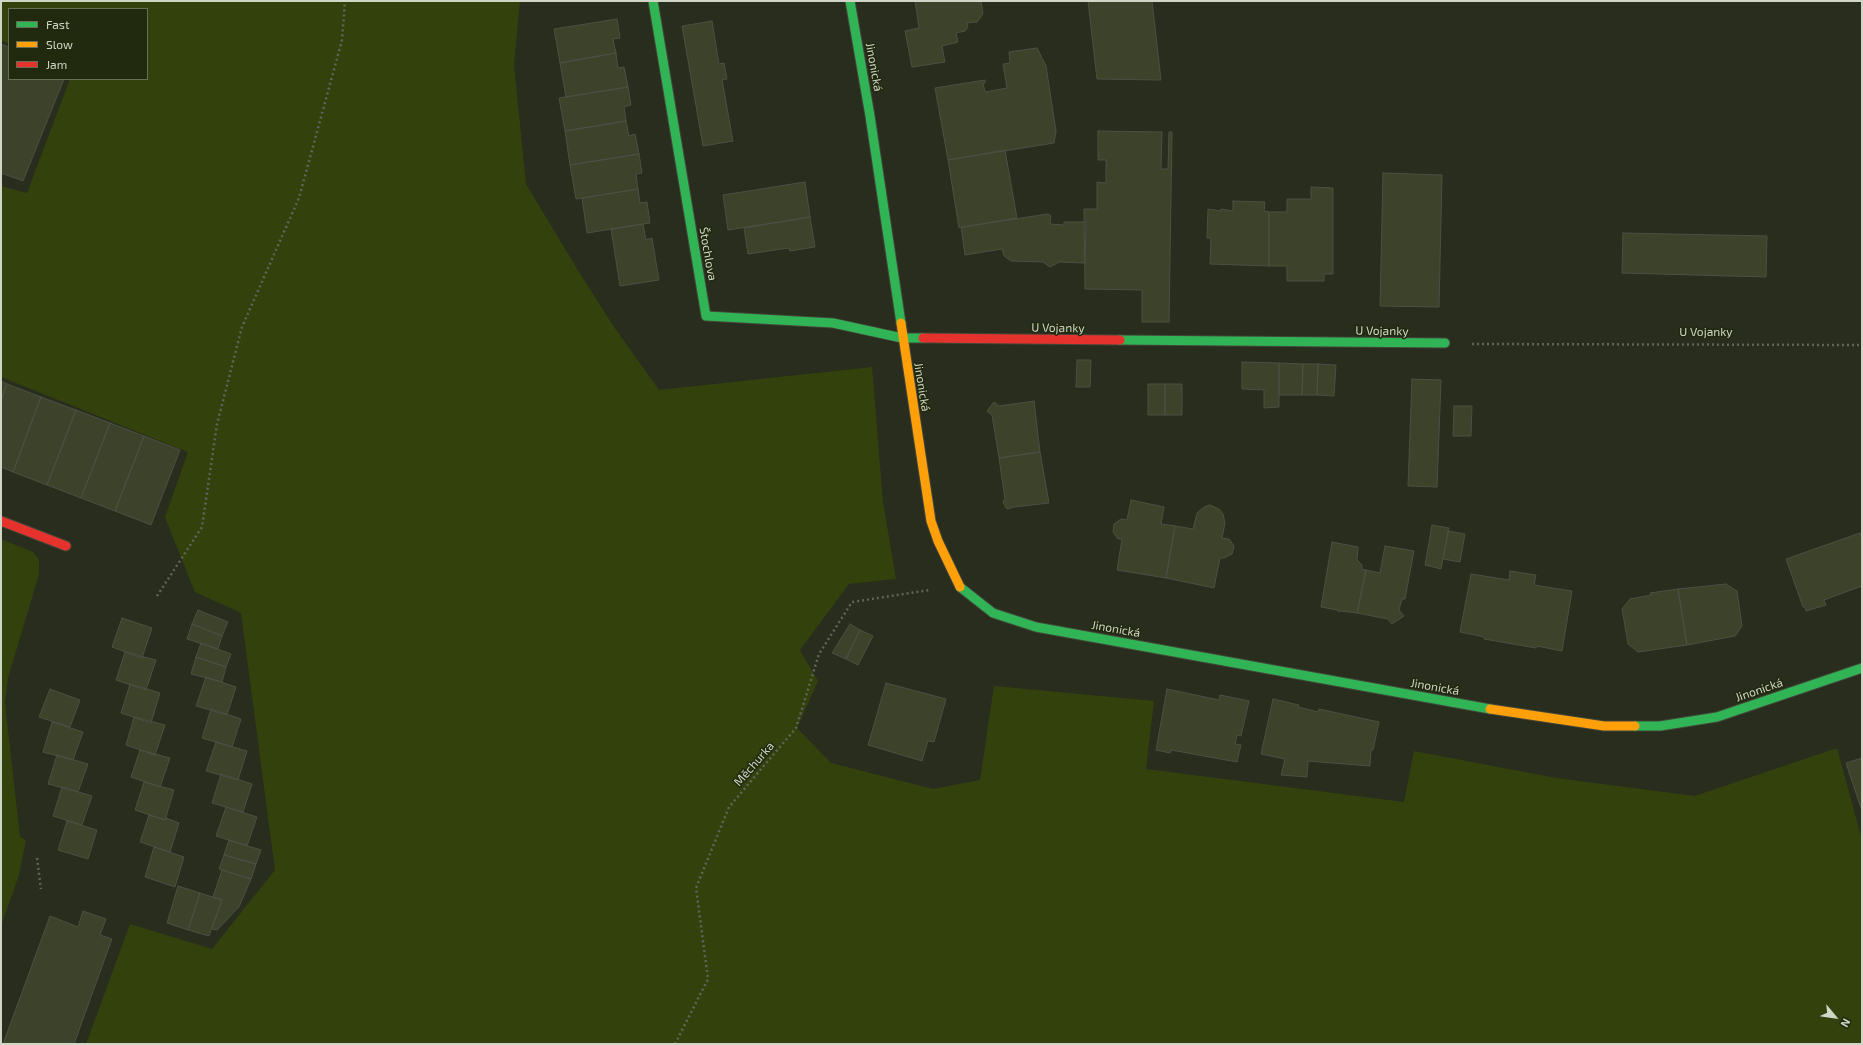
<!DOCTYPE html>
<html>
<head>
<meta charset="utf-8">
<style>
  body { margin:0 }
  #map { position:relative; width:1863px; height:1045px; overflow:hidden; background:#282d1e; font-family:"Exo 2",sans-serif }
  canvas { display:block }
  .frame { position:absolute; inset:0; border:2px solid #d0d6c6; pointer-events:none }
  .legend { position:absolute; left:8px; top:8px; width:140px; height:72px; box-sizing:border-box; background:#21290e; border:1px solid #676e58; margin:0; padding:5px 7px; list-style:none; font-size:12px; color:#d0d6c6 }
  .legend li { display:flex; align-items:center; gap:8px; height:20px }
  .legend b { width:20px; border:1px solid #676e58 }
  .north { position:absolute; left:1815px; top:997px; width:40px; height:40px; -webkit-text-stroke:3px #21290e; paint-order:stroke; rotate:119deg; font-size:11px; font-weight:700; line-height:16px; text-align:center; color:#d0d6c6 }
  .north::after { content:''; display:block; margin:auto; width:14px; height:18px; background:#d0d6c6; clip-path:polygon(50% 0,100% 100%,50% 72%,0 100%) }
</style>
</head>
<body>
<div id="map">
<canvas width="1863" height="1045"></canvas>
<div class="frame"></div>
<ul class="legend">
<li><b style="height:5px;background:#30b455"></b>Fast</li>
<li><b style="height:5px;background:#ff9f0a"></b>Slow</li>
<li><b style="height:5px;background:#e5322d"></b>Jam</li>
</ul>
<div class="north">N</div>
</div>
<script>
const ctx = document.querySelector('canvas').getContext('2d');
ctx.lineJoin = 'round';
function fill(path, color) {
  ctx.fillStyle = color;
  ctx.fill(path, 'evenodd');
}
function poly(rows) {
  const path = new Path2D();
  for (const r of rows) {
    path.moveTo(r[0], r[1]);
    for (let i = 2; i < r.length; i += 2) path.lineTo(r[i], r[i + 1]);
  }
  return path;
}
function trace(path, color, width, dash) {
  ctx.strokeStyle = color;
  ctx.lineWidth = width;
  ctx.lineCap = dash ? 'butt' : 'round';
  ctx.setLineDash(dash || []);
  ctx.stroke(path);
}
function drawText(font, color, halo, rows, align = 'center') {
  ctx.font = font + ' "Exo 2",sans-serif';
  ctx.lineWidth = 3;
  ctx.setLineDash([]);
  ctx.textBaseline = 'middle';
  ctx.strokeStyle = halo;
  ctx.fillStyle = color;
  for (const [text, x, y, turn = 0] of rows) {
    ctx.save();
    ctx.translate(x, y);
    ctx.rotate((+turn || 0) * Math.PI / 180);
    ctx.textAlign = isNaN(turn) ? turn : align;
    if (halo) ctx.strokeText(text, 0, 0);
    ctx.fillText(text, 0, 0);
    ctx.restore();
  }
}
const green = poly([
  [1,1,520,1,514,65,526,184,579,272,614,327,659,390,872,367,883,502,896,579,849,584,800,650,818,681,797,728,831,763,933,789,980,780,994,686,1154,701,1146,769,1404,802,1414,751,1556,778,1695,796,1837,748,1862,840,1862,1044,86,1044,130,924,212,949,275,870,241,613,195,592,165,517,188,452,1,377,1,186,27,193,70,79,147,79,147,9,9,9,9,44,1,40],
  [1,539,33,552,39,560,39,574,8,678,5,703,20,837,26,840,19,875,1,926]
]);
const building = poly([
  [915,1,981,1,983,14,977,22,967,23,968,27,965,31,956,33,958,42,942,46,945,62,912,67,905,31,919,28,915,1],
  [1088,1,1152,1,1161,80,1097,79,1088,1],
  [617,19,620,38,613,39,616,53,560,63,554,29,617,19],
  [712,21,719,64,724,63,727,79,722,80,733,141,703,146,682,26,712,21],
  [1,44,9,47,9,79,64,79,23,181,1,173,1,44],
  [1037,48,1046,66,1056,131,1054,143,948,160,935,88,985,80,985,83,983,83,985,92,1007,88,1003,64,1010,63,1009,52,1037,48],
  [616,53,618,68,624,67,628,87,566,97,560,63,616,53],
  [628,87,631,105,624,107,626,121,565,131,559,98,628,87],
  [626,121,629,136,635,134,639,154,570,165,565,131,626,121],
  [1098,131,1162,132,1161,169,1168,169,1169,132,1172,132,1169,322,1142,322,1142,290,1085,289,1084,209,1097,209,1097,182,1106,183,1106,160,1098,160,1098,131],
  [1005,150,1017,218,959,228,948,160,1005,150],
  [639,154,642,173,636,174,638,189,576,199,570,165,639,154],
  [1383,173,1442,175,1439,307,1380,306,1383,173],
  [805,182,810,217,728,230,723,195,805,182],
  [1311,187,1333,188,1333,274,1324,274,1324,281,1287,281,1287,266,1269,266,1269,212,1287,212,1287,199,1311,199,1311,187],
  [638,189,640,203,647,202,650,223,587,233,582,198,638,189],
  [1233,201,1265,202,1264,211,1269,212,1269,266,1210,264,1211,238,1207,238,1208,209,1221,211,1221,209,1233,211,1233,201],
  [1048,214,1051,216,1050,224,1064,225,1064,222,1086,222,1085,263,1059,262,1050,267,1043,262,1011,261,1004,256,1002,249,965,255,961,227,1048,214],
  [810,217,815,247,790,251,789,248,748,254,744,228,810,217],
  [643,224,646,240,652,238,659,280,620,286,611,229,643,224],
  [1623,233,1767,236,1766,277,1622,273,1623,233],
  [1077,360,1091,360,1090,387,1076,387,1077,360],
  [1242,362,1279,363,1279,407,1264,408,1264,390,1242,389,1242,362],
  [1279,363,1303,364,1302,395,1279,395,1279,363],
  [1303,364,1318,364,1317,395,1302,395,1303,364],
  [1318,364,1336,365,1334,396,1317,395,1318,364],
  [1412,379,1441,380,1437,487,1408,486,1412,379],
  [1,381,7,384,1,400,1,381],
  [7,384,41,397,13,472,1,467,1,400,7,384],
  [1148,384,1165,384,1165,415,1148,415,1148,384],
  [1165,384,1182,384,1182,415,1165,415,1165,384],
  [41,397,76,410,47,485,13,472,41,397],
  [1034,401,1040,452,999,458,992,415,987,411,994,402,999,406,1034,401],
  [1454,406,1472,406,1471,436,1453,436,1454,406],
  [76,410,110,423,81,498,47,485,76,410],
  [110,423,144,436,115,511,81,498,110,423],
  [144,436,180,450,151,525,115,511,144,436],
  [1040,452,1049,503,1014,507,1008,509,1006,508,1003,502,1005,499,999,458,1040,452],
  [1131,500,1164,507,1161,524,1175,526,1166,578,1117,570,1122,539,1118,539,1113,532,1114,524,1121,519,1127,520,1131,500],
  [1210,505,1219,509,1223,514,1225,523,1222,538,1229,539,1234,546,1232,554,1224,558,1220,558,1214,588,1166,578,1175,526,1193,529,1197,513,1204,507,1210,505],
  [1432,525,1449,528,1441,569,1425,565,1432,525],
  [1448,531,1465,534,1460,562,1443,559,1448,531],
  [1860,533,1862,538,1862,586,1824,600,1826,605,1806,611,1805,607,1803,607,1786,559,1860,533],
  [1332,542,1358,547,1357,560,1362,565,1362,569,1366,570,1357,613,1341,611,1339,612,1337,610,1321,607,1332,542],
  [1385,546,1414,551,1405,599,1402,599,1399,610,1404,616,1392,624,1388,619,1357,613,1366,570,1380,573,1385,546],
  [1510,571,1536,575,1534,585,1572,591,1562,651,1537,646,1536,648,1484,639,1484,637,1460,632,1471,574,1509,580,1510,571],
  [1726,584,1737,591,1742,626,1735,636,1687,645,1678,589,1726,584],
  [1678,589,1687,645,1638,652,1628,644,1622,609,1630,599,1651,595,1650,593,1678,589],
  [198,610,228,622,222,636,192,624,198,610],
  [122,618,152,628,142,658,112,647,122,618],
  [192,624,222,636,218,649,187,639,192,624],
  [850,624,860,630,846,659,832,653,850,624],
  [860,630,873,636,858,665,846,659,860,630],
  [201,643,231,654,226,667,196,657,201,643],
  [125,652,156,660,146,690,116,680,125,652],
  [196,657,226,667,222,682,191,674,196,657],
  [206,677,236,687,227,715,196,706,206,677],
  [886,683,946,699,934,742,928,741,922,761,868,745,886,683],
  [130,684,160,693,151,723,121,713,130,684],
  [50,689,80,700,70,727,39,717,50,689],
  [1167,689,1219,700,1220,695,1249,701,1241,736,1237,735,1235,744,1241,745,1237,762,1171,750,1170,753,1156,750,1167,689],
  [1273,699,1299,705,1298,707,1318,712,1319,709,1379,722,1373,750,1371,750,1370,766,1308,761,1307,777,1281,775,1285,759,1261,754,1273,699],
  [211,709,241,719,232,747,202,738,211,709],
  [134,717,165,725,155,755,126,745,134,717],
  [52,722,83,732,73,760,43,752,52,722],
  [216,742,247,751,238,780,206,771,216,742],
  [140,750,170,758,160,787,131,777,140,750],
  [57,755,88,764,78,792,48,784,57,755],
  [1862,758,1862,811,1846,763,1862,758],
  [221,774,252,784,243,812,212,803,221,774],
  [144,782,174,790,165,820,135,810,144,782],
  [62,787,92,796,82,825,53,816,62,787],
  [226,807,257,817,247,846,216,836,226,807],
  [149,815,165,820,166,818,179,823,170,852,140,842,149,815],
  [67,821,97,830,88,859,58,850,67,821],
  [229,840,261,850,256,864,224,855,229,840],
  [154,847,184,857,175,887,145,877,154,847],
  [224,855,256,864,251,879,219,869,224,855],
  [222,870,251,879,239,907,217,930,212,929,222,900,213,897,222,870],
  [178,886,200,893,188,930,167,923,178,886],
  [200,893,222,900,209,936,188,930,200,893],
  [83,911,106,919,100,935,112,939,74,1044,3,1044,50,916,78,927,83,911]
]);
const path = poly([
  [1472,344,1862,345],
  [157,596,202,527,217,424,242,327,299,198,342,40,345,1],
  [37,858,41,889],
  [675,1044,708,979,696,888,729,807,796,728,819,654,852,602,930,590]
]);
const fast = poly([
  [653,1,706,316,833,323,902,338,923,338],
  [850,1,870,116,901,323],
  [1120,340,1445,343],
  [960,587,993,613,1036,627,1490,709],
  [1635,726,1660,726,1717,717,1862,668]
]);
const slow = poly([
  [901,323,931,521,938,541,960,587],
  [1490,709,1604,726,1635,726]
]);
const jam = poly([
  [923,338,1120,340],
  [1,521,66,546]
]);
const streetNames = [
  ["Jinonická",874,67,80],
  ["Štochlova",708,254,80],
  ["U Vojanky",1058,328,1],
  ["U Vojanky",1382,331,1],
  ["U Vojanky",1706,332],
  ["Jinonická",922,387,81],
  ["Jinonická",1116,629,10],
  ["Jinonická",1435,687,10],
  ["Jinonická",1759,690,-19],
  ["Měchurka",754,764,-49]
];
fill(green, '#33420d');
fill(building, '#3d432a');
trace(building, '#4b5043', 1);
trace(fast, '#43473a', 11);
trace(slow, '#43473a', 11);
trace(jam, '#43473a', 11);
trace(path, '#61645a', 2.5, [2, 3]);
trace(fast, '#30b455', 9);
trace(slow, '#ff9f0a', 9);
trace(jam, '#e5322d', 9);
drawText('12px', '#d0d6c6', '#21290e', streetNames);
</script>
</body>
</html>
